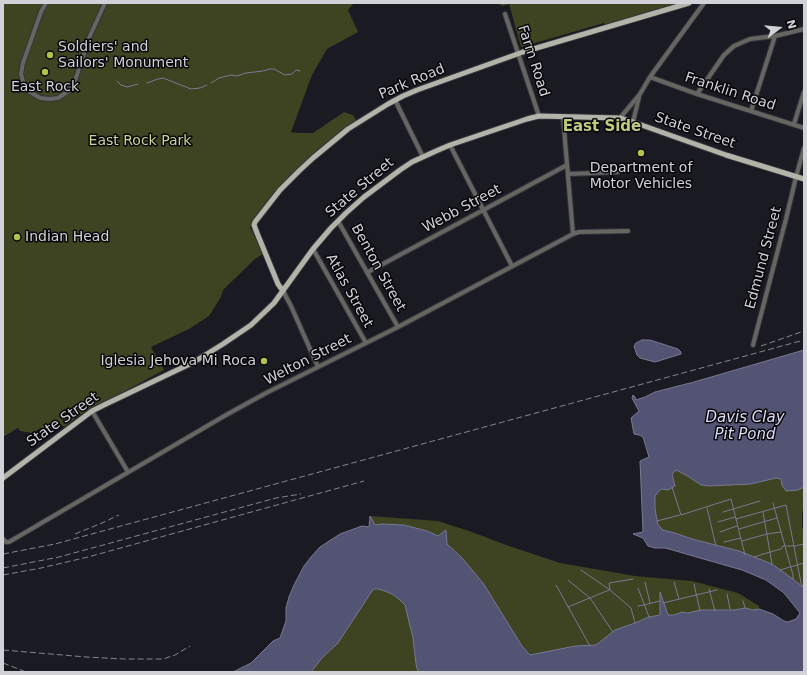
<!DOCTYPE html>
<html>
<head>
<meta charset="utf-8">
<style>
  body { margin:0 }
  #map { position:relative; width:807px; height:675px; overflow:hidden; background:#1a1a23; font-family:"DejaVu Sans",sans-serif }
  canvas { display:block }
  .frame { position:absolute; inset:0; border:4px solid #d1d1d8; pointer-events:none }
  .north { position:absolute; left:759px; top:8px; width:40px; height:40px; -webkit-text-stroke:3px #060609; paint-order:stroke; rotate:74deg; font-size:11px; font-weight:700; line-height:16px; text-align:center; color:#d1d1d8 }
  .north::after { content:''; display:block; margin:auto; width:14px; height:18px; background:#d1d1d8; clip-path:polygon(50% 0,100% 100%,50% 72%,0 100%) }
</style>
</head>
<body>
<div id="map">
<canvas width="807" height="675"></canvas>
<div class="frame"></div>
<div class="north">N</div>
</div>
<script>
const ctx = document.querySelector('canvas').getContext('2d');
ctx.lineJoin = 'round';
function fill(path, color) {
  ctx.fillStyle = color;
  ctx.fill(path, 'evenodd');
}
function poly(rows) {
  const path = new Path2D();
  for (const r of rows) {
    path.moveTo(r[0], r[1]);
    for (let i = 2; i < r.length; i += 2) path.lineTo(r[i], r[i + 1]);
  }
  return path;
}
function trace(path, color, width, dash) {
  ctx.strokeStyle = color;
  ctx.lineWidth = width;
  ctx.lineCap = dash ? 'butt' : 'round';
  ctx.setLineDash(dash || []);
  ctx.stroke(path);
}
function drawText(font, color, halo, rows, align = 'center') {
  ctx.font = font + ' "DejaVu Sans",sans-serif';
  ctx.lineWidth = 3;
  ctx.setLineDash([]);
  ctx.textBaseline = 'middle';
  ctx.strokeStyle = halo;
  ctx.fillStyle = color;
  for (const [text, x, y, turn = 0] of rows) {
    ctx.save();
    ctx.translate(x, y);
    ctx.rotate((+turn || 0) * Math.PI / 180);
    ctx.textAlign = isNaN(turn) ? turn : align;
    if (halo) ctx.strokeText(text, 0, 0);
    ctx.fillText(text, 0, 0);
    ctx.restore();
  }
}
const green = poly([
  [3,3,354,3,348,10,358,32,327,49,312,75,291,132,299,133,313,133,344,112,353,115,357,122,318,149,260,211,250,227,263,254,255,259,223,290,221,297,209,316,189,329,151,347,164,370,120,394,94,406,73,420,65,427,64,426,39,429,33,433,20,431,18,428,3,437],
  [496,3,676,3,628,19,605,25,604,23,521,47,509,4,503,6],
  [676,470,686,475,701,485,709,486,751,484,776,478,781,479,782,485,798,490,804,487,804,509,802,512,802,528,804,530,804,588,793,579,772,564,739,551,692,539,675,533,663,530,658,525,655,509,655,495,661,489,665,490,674,482,672,474],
  [370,516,438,521,472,532,506,545,560,563,635,576,692,581,738,593,759,606,759,609,753,610,745,608,734,610,700,610,688,613,682,612,674,615,668,615,660,593,660,615,649,617,635,623,615,630,596,645,575,646,530,655,522,646,483,583,462,558,447,544,446,530,438,536,427,531,404,525,383,524,375,526],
  [375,589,382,590,390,593,400,600,405,605,413,638,416,664,418,672,311,672,322,658,338,643,369,595,372,591]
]);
const water = poly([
  [642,340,650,340,678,349,681,352,681,354,655,362,640,358,637,355,634,346,636,343,642,340],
  [804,350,804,487,798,490,786,491,782,485,781,479,776,478,751,484,709,486,701,485,686,475,676,470,672,474,675,486,668,490,661,489,655,496,655,509,658,525,663,530,675,533,692,539,739,551,772,564,793,579,804,588,804,672,418,672,416,664,413,638,405,605,400,600,392,594,382,590,377,589,374,589,372,591,338,643,322,658,311,672,233,672,251,663,273,641,280,638,286,621,286,608,289,597,294,585,304,566,311,557,320,547,340,534,362,526,369,527,370,516,375,525,382,524,404,525,427,531,438,536,446,530,447,544,462,558,483,583,522,646,530,655,575,646,596,645,615,630,635,623,649,617,660,615,660,592,668,615,674,615,682,612,688,613,700,610,734,610,745,608,753,610,759,609,773,614,784,621,788,622,796,619,800,613,784,593,766,580,742,570,693,556,676,551,665,548,655,548,648,546,643,538,633,534,643,532,640,461,649,457,643,437,639,435,634,434,631,418,639,411,632,398,633,395,635,397,636,400,645,397,655,392,694,382,804,350]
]);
const stream = poly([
  [117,81,121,85,127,87,138,84],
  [147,83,158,79,163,78,191,89,200,88,207,85],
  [211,83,219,78,231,75,237,76,246,73,263,71,270,69,274,69,285,75,292,74,296,70,300,71],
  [672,487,681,515,731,499,745,555],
  [773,503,793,575,793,579],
  [707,508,716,546],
  [723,512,760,501],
  [763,512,772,564],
  [736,519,786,505,801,583,803,587],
  [657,521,680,515],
  [718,522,735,517],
  [739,529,777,518],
  [720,532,737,526],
  [742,541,767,534,781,532],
  [724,542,741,538],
  [754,557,770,552,781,549,783,546,795,546,804,544],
  [581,570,610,590],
  [780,570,804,563],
  [633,579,609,583,610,590,631,608,635,623],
  [568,580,590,598,613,632],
  [645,582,650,603],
  [674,582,679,599],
  [694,584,700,611],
  [556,585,590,646],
  [638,588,649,617],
  [709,589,715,611],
  [727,594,730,609],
  [743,601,745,608],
  [663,603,717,590],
  [638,606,644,605,660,601],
  [568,607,609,590]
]);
const minor = poly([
  [46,3,41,12,23,63,21,74,24,85,30,92,40,98,50,99,58,98,64,94,69,91,74,84,89,38,105,3],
  [505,14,539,116],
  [650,77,697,94,804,128],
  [697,94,724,55,734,46,750,39,775,36,804,29],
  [395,100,423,157],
  [751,111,775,36],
  [563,117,573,234],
  [620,118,640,94,650,77,704,3],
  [633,122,639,97],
  [794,124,804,92],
  [450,145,512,266],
  [568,174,618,172],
  [338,221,398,327],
  [313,249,366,343],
  [368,272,567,165],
  [283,291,291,306,318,367],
  [753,345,786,219,796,177,804,148],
  [92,411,128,472],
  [3,539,6,542,9,542,226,415,266,393,398,327,573,234,579,232,628,231]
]);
const major = poly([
  [283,291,278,284,257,233,254,225,255,222,280,190,299,171,313,158,348,129,388,104,403,96,417,90,523,52,689,3],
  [3,478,92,411,106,404,194,362,223,344,251,325,274,303,313,249,331,228,346,213,364,197,400,170,412,162,436,151,450,145,527,119,539,116,620,118,633,122,726,155,804,179]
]);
const rail = poly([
  [761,346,804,331],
  [75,534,102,523,119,515],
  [3,554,55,544,804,340],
  [3,568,59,557,276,498,301,494],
  [3,575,41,568,88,557,364,481],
  [3,650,86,657,124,659,163,659,175,655,190,646],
  [3,663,26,672]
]);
const markers = [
  [50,55,4,"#b4c24a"],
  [45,72,4,"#b4c24a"],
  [641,153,4,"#b4c24a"],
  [17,237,4,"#b4c24a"],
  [264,361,4,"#b4c24a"]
];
const poiNames = [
  ["Soldiers' and",58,47],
  ["Sailors' Monument",58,63],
  ["East Rock",45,87,"center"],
  ["Department of",641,168,"center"],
  ["Motor Vehicles",641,184,"center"],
  ["Indian Head",25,237],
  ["Iglesia Jehova Mi Roca",256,361,"right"]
];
const streetNames = [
  ["Farm Road",533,61,72],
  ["Park Road",412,82,-23],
  ["Franklin Road",730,92,18],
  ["State Street",695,131,19],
  ["State Street",360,188,-40],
  ["Webb Street",462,209,-28],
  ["Edmund Street",764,258,-75],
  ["Benton Street",378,268,61],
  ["Atlas Street",349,291,61],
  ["Welton Street",308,360,-27],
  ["State Street",63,420,-35]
];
const parkNames = [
  ["East Rock Park",140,141]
];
const neighbourhoodNames = [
  ["East Side",602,127]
];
const waterNames = [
  ["Davis Clay",745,418],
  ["Pit Pond",745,435]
];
fill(green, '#3e4321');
fill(water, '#535374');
trace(water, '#797992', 1);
trace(stream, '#797992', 1);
trace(minor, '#34343c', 6);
trace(major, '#34343c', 7);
trace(minor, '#656661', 4);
trace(major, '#b2b4a9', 5);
trace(rail, '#86868e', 1, [6, 3]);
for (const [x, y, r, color] of markers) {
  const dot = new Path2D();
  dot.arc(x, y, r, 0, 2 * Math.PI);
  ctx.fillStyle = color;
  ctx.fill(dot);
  trace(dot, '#060609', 1.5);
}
drawText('14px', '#d1d1d8', '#060609', poiNames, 'left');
drawText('14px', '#d1d1d8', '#060609', streetNames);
drawText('14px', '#cbd495', '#060609', parkNames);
drawText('bold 15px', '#c0cb7e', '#060609', neighbourhoodNames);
drawText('italic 15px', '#dbdcf5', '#060609', waterNames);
</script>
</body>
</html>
